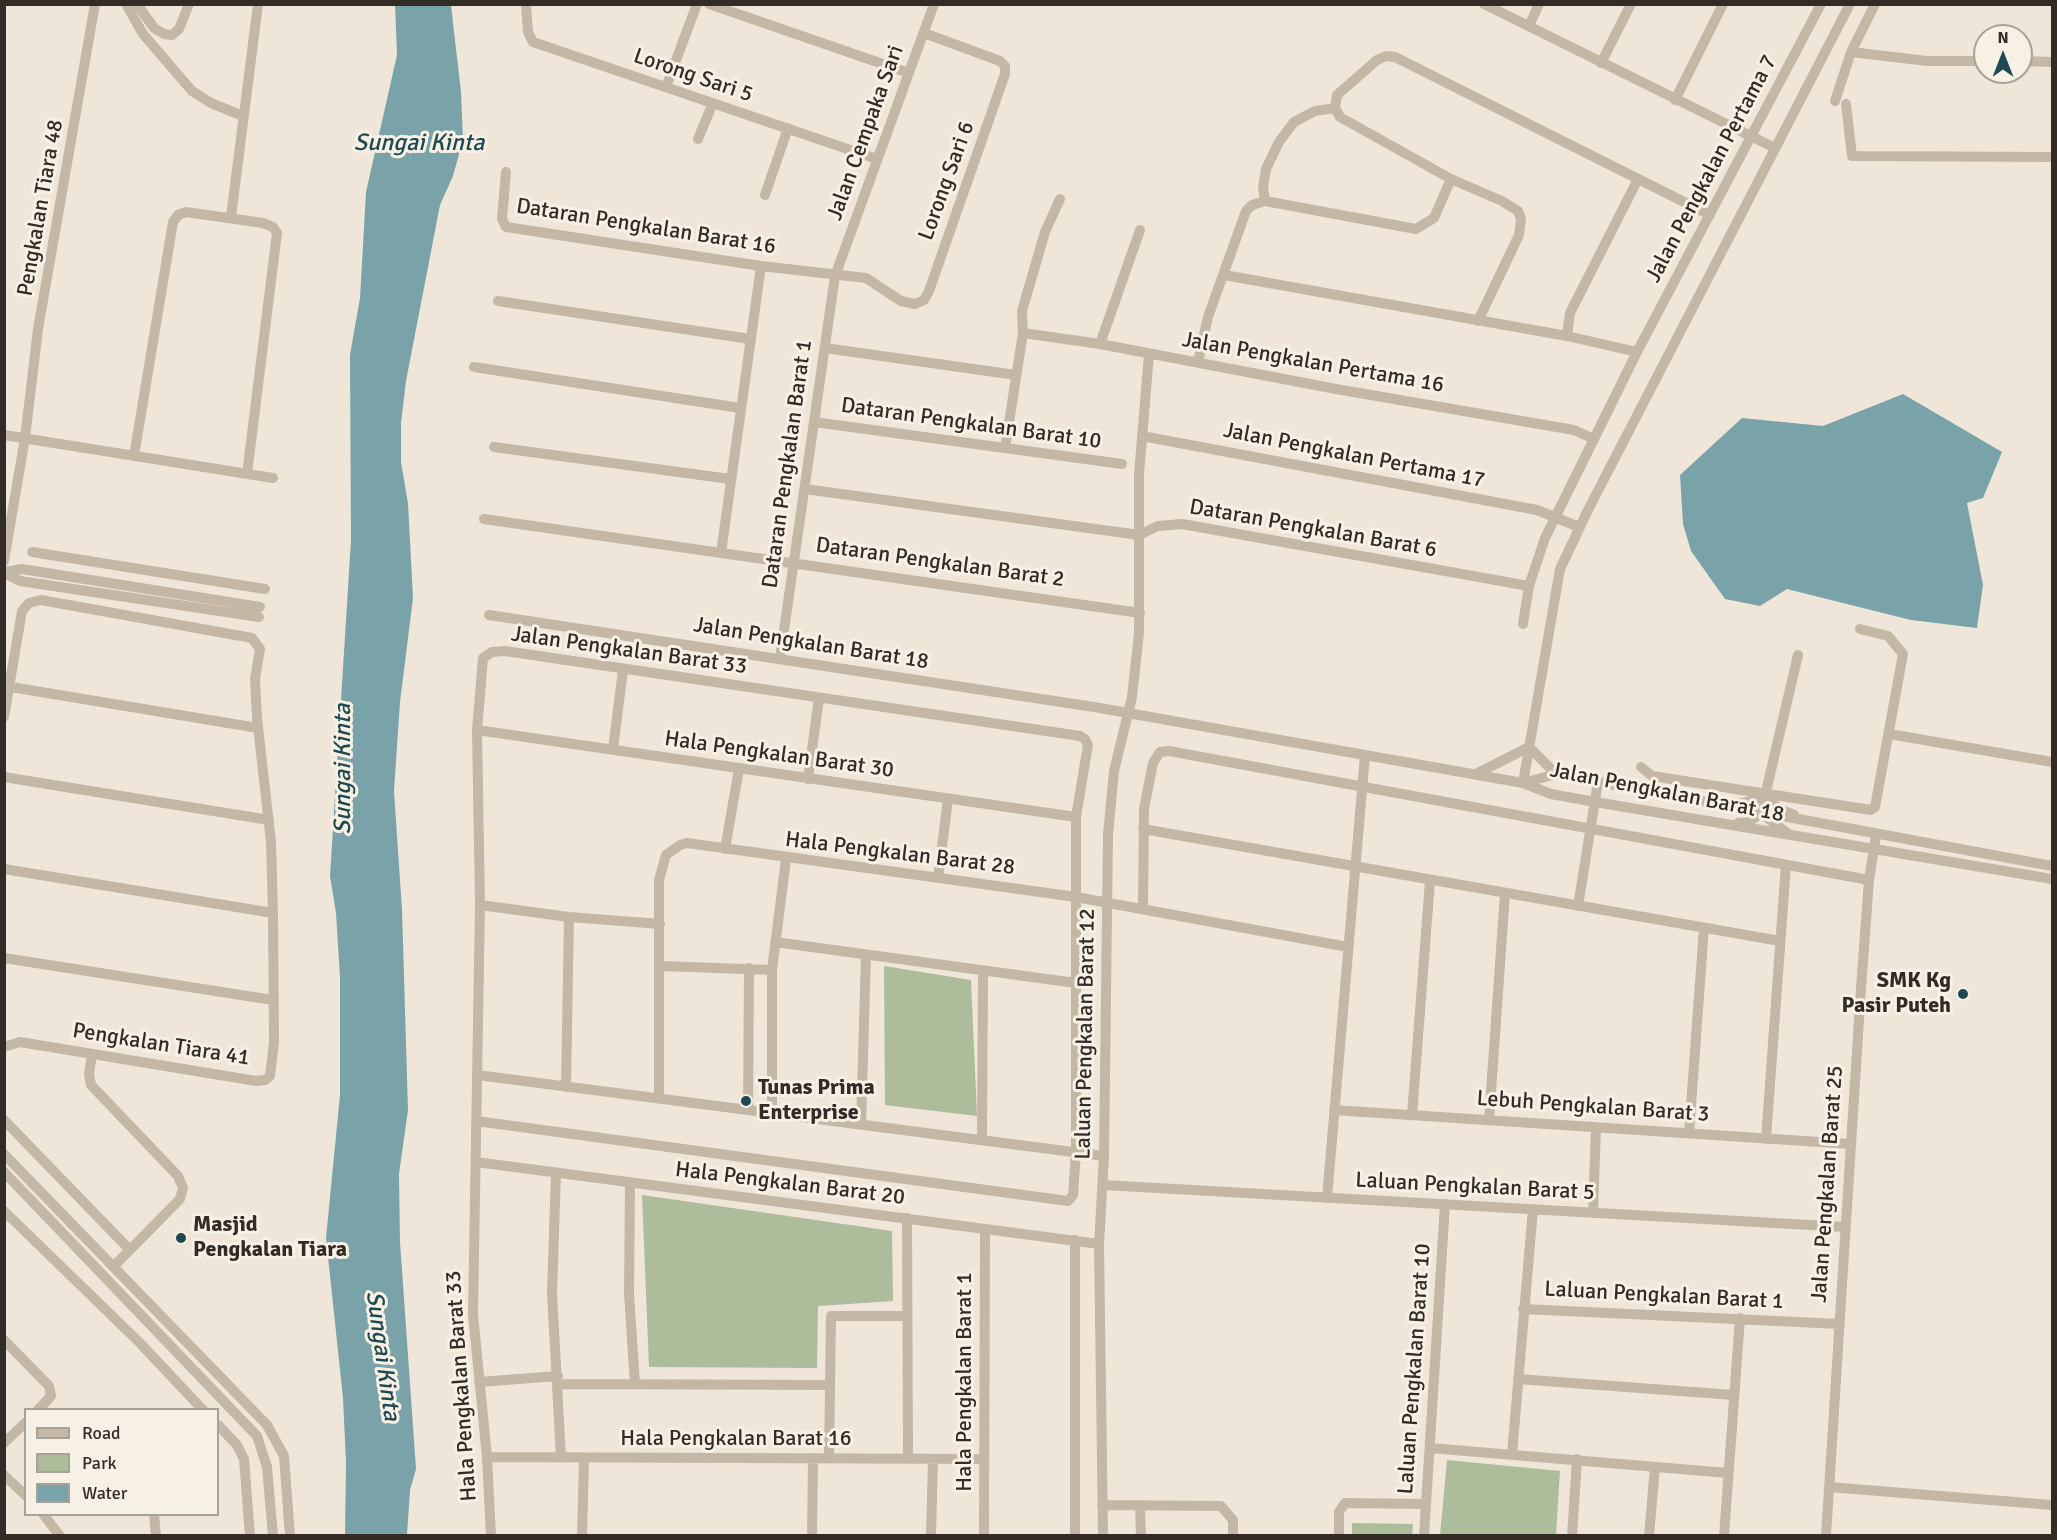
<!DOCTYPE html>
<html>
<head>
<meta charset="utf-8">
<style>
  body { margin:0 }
  #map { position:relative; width:2057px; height:1540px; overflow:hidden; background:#efe6d9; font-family:Signika,sans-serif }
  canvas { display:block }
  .frame { position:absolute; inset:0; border:6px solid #322b26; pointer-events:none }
  .legend { position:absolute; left:24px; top:1408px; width:195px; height:108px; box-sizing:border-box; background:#f7f0e4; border:2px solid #a8a198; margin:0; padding:8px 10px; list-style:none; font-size:18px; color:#322b26 }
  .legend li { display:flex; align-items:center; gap:12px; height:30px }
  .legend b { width:30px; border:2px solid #a8a198 }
  .north { position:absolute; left:1973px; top:24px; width:60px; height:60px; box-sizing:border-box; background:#f7f0e4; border:2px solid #a8a198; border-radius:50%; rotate:0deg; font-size:16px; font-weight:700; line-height:24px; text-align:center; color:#322b26 }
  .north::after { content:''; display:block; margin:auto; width:21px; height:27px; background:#1f4850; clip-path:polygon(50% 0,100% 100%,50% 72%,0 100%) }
</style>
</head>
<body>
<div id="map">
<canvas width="2057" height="1540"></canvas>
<div class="frame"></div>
<ul class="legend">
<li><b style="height:8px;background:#c5b7a6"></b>Road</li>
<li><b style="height:16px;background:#adbc9a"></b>Park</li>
<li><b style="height:16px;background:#7aa3a9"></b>Water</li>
</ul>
<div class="north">N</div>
</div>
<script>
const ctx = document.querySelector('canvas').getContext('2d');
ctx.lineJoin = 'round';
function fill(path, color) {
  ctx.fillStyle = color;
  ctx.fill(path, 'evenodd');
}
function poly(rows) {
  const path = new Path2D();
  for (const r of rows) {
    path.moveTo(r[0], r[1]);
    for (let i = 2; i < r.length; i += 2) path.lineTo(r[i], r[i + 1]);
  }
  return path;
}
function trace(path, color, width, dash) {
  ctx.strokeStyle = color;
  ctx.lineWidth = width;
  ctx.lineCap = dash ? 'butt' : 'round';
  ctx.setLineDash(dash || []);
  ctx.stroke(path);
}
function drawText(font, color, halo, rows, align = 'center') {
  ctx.font = font + ' Signika,sans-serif';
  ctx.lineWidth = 6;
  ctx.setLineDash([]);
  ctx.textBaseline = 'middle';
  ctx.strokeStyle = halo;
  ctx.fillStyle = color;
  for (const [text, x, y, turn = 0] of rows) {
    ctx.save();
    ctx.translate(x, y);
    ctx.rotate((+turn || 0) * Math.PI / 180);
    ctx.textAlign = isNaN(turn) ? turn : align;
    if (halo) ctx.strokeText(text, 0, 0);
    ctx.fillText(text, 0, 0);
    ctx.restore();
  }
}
const green = poly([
  [884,966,971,980,977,1116,885,1105],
  [642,1195,892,1231,893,1301,818,1306,817,1368,649,1367],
  [1447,1460,1560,1471,1556,1535,1440,1535],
  [1352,1523,1413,1524,1412,1535,1352,1535]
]);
const water = poly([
  [395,5,451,5,461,92,463,140,453,176,440,205,406,381,401,423,401,462,408,503,413,598,400,702,394,791,402,910,408,1110,399,1174,400,1242,416,1469,410,1490,407,1535,345,1536,346,1462,343,1398,326,1238,340,1095,340,977,336,913,330,876,351,540,350,355,360,298,366,192,397,55],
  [1903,394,2002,452,1983,498,1967,503,1983,585,1977,628,1911,620,1787,589,1760,606,1725,599,1691,551,1683,524,1680,475,1742,418,1823,426]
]);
const minor = poly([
  [126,4,143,34,192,91,211,103,243,116],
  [137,4,154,28,164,34,172,35,179,29,189,4],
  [526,4,528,32,533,42,877,159],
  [709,4,909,73],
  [1484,4,1775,148],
  [1529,26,1539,4],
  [1851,52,1927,61,1985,61],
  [2021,61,2052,62],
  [1601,63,1631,4],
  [666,87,697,4],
  [1675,100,1723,4],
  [1835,101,1851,52,1875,4],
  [1846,104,1852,156,2052,157],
  [698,139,713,103],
  [506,172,502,219,506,227,761,266,866,278,901,301,915,304,924,300,929,291,1005,74,1005,66,1000,61,924,33],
  [765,195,788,128],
  [1265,201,1263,187,1266,169,1279,142,1294,122,1315,111,1335,108],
  [231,217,258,4],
  [1224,275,1567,336,1637,352],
  [498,301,750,339],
  [1478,321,1519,235,1521,219,1518,211,1502,201,1451,179,1340,117,1335,108,1337,95,1377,60,1386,56,1395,57,1710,215],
  [1023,333,1100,344,1336,389,1574,430,1594,439],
  [1567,336,1570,313,1638,179],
  [1100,344,1140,230],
  [825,348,1016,375],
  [1198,362,1208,317,1246,211,1252,205,1265,201,1416,229,1434,218,1451,179],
  [474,367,740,408],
  [814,422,1122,464],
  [4,435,273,478],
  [1142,436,1537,510,1579,527],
  [494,447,730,479],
  [1005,448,1023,333,1022,311,1045,232,1060,199],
  [134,456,173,222,178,215,186,212,263,223,273,227,277,233,247,474],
  [805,489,1139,535,1158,526,1182,524,1529,586],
  [484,519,1140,613],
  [32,552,265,589],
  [721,553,761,266],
  [4,561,25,438,38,329,95,4],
  [4,572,22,569,260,607],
  [4,573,20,581,259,617],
  [489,615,1094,707,1523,783,1551,794,1595,802,2052,879],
  [1523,624,1529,586,1545,538,1637,352,1821,4],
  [780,658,835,276,934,4],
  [11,687,258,728],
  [4,717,22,611,29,603,41,600,252,638,260,649,255,679,257,718,271,842,273,913,4,869],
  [477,730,1076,817],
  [1889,734,2052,762],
  [1529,747,1556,774],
  [613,749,623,670],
  [1641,767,1652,776,1871,810,1875,807,1903,654,1888,636,1860,629],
  [1476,774,1529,747],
  [4,777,269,820],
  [808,779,819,698],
  [1523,783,1560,569,1588,510,1850,4],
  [1523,783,1556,774,2052,866],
  [1765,795,1779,809,1794,815],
  [1732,804,1744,803,1765,795],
  [1762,814,1790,835],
  [1738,823,1749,822,1761,813,1798,655],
  [1143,829,1780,941],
  [725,849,739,769],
  [938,878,948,799],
  [480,905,569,917,660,924],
  [1578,906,1598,782],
  [1143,908,1144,809,1153,763,1160,752,1169,751,1869,880],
  [775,942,1076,983],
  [4,958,273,1000],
  [661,966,772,970],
  [4,1047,20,1042,256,1081,265,1080,270,1076,274,1042,273,913],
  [92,1054,89,1074,91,1085,178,1176,183,1188,180,1199,113,1267],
  [477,1075,1104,1156],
  [566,1087,569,917],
  [659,1099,659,880,666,855,680,845,687,843,1076,897,1348,947],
  [748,1110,749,968],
  [1334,1110,1850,1144],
  [772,1113,772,970,786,859],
  [1412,1115,1430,881],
  [4,1120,129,1249],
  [1489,1120,1505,893],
  [476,1121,1068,1201,1073,1195,1076,1152,1076,817,1088,745,1085,739,1080,736,505,651,492,652,483,658,477,730,480,905,473,1314,487,1457,491,1536],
  [861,1125,866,955],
  [1689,1133,1704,928],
  [1766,1139,1786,865],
  [982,1140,983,972],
  [4,1154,267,1425,284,1456,290,1536],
  [476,1162,1099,1244],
  [4,1172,257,1436,267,1467,273,1536],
  [556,1173,552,1293,561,1458],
  [630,1182,629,1294,635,1384],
  [1104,1185,1845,1227],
  [1327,1198,1365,755],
  [4,1211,140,1343,203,1410],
  [1593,1213,1596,1127],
  [907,1218,908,1458],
  [1075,1240,1075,1536],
  [1523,1309,1839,1324],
  [4,1340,49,1386,51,1396,38,1410],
  [1518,1379,1734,1395],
  [479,1382,558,1376],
  [559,1384,830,1385],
  [218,1425,237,1445,244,1459,250,1536],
  [4,1443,26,1422],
  [1430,1448,1728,1473],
  [1512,1454,1533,1209],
  [487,1457,984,1459],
  [829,1458,831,1316,907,1316],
  [4,1475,26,1496],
  [1829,1487,2052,1505],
  [1102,1505,1221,1506,1233,1520,1233,1536],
  [1140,1506,1141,1536],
  [43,1514,60,1536],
  [154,1514,156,1536],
  [582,1536,584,1458],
  [812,1536,813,1458],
  [931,1536,933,1459],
  [984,1536,985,1229],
  [1103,1536,1099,1244,1104,1156,1108,835,1114,771,1132,697,1139,633,1139,474,1149,354],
  [1339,1536,1339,1512,1345,1503,1426,1504],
  [1424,1536,1445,1204],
  [1572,1536,1577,1459],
  [1649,1536,1655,1467],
  [1724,1536,1740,1318],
  [1826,1536,1861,988,1869,880,1876,835]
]);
const markers = [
  [1963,994,6,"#1f4850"],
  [746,1101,6,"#1f4850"],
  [181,1238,6,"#1f4850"]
];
const streetNames = [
  ["Lorong Sari 5",693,76,19],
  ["Jalan Cempaka Sari",866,133,-70],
  ["Jalan Pengkalan Pertama 7",1712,169,-62],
  ["Lorong Sari 6",947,181,-70],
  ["Pengkalan Tiara 48",41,208,-80],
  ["Dataran Pengkalan Barat 16",646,227,9],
  ["Jalan Pengkalan Pertama 16",1313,363,10],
  ["Dataran Pengkalan Barat 10",971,424,8],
  ["Jalan Pengkalan Pertama 17",1354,456,11],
  ["Dataran Pengkalan Barat 1",788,464,-82],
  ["Dataran Pengkalan Barat 6",1313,529,10],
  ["Dataran Pengkalan Barat 2",940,563,8],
  ["Jalan Pengkalan Barat 18",811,644,9],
  ["Jalan Pengkalan Barat 33",629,651,8],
  ["Hala Pengkalan Barat 30",779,755,8],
  ["Jalan Pengkalan Barat 18",1667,793,11],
  ["Hala Pengkalan Barat 28",900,854,7],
  ["Laluan Pengkalan Barat 12",1086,1034,-89],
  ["Pengkalan Tiara 41",161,1045,9],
  ["Lebuh Pengkalan Barat 3",1593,1107,4],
  ["Hala Pengkalan Barat 20",790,1184,7],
  ["Jalan Pengkalan Barat 25",1828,1184,-86],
  ["Laluan Pengkalan Barat 5",1475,1187,3],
  ["Laluan Pengkalan Barat 1",1664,1296,3],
  ["Laluan Pengkalan Barat 10",1415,1369,-86],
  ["Hala Pengkalan Barat 1",965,1382,-90],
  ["Hala Pengkalan Barat 33",462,1386,-94],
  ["Hala Pengkalan Barat 16",736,1439]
];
const poiNames = [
  ["SMK Kg",1951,981,"right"],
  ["Pasir Puteh",1951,1006,"right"],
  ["Tunas Prima",758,1088],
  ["Enterprise",758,1113],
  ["Masjid",193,1225],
  ["Pengkalan Tiara",193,1250]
];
const waterNames = [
  ["Sungai Kinta",419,144],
  ["Sungai Kinta",344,769,-90],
  ["Sungai Kinta",382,1356,82]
];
fill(green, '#adbc9a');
fill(water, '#7aa3a9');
trace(minor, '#c5b7a6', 10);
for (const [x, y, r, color] of markers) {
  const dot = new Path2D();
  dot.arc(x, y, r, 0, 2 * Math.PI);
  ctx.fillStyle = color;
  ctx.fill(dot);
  trace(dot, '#f7f0e4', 2);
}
drawText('22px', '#322b26', '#f7f0e4', streetNames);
drawText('bold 22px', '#322b26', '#f7f0e4', poiNames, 'left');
drawText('italic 24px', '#1f4850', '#f7f0e4', waterNames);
</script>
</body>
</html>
